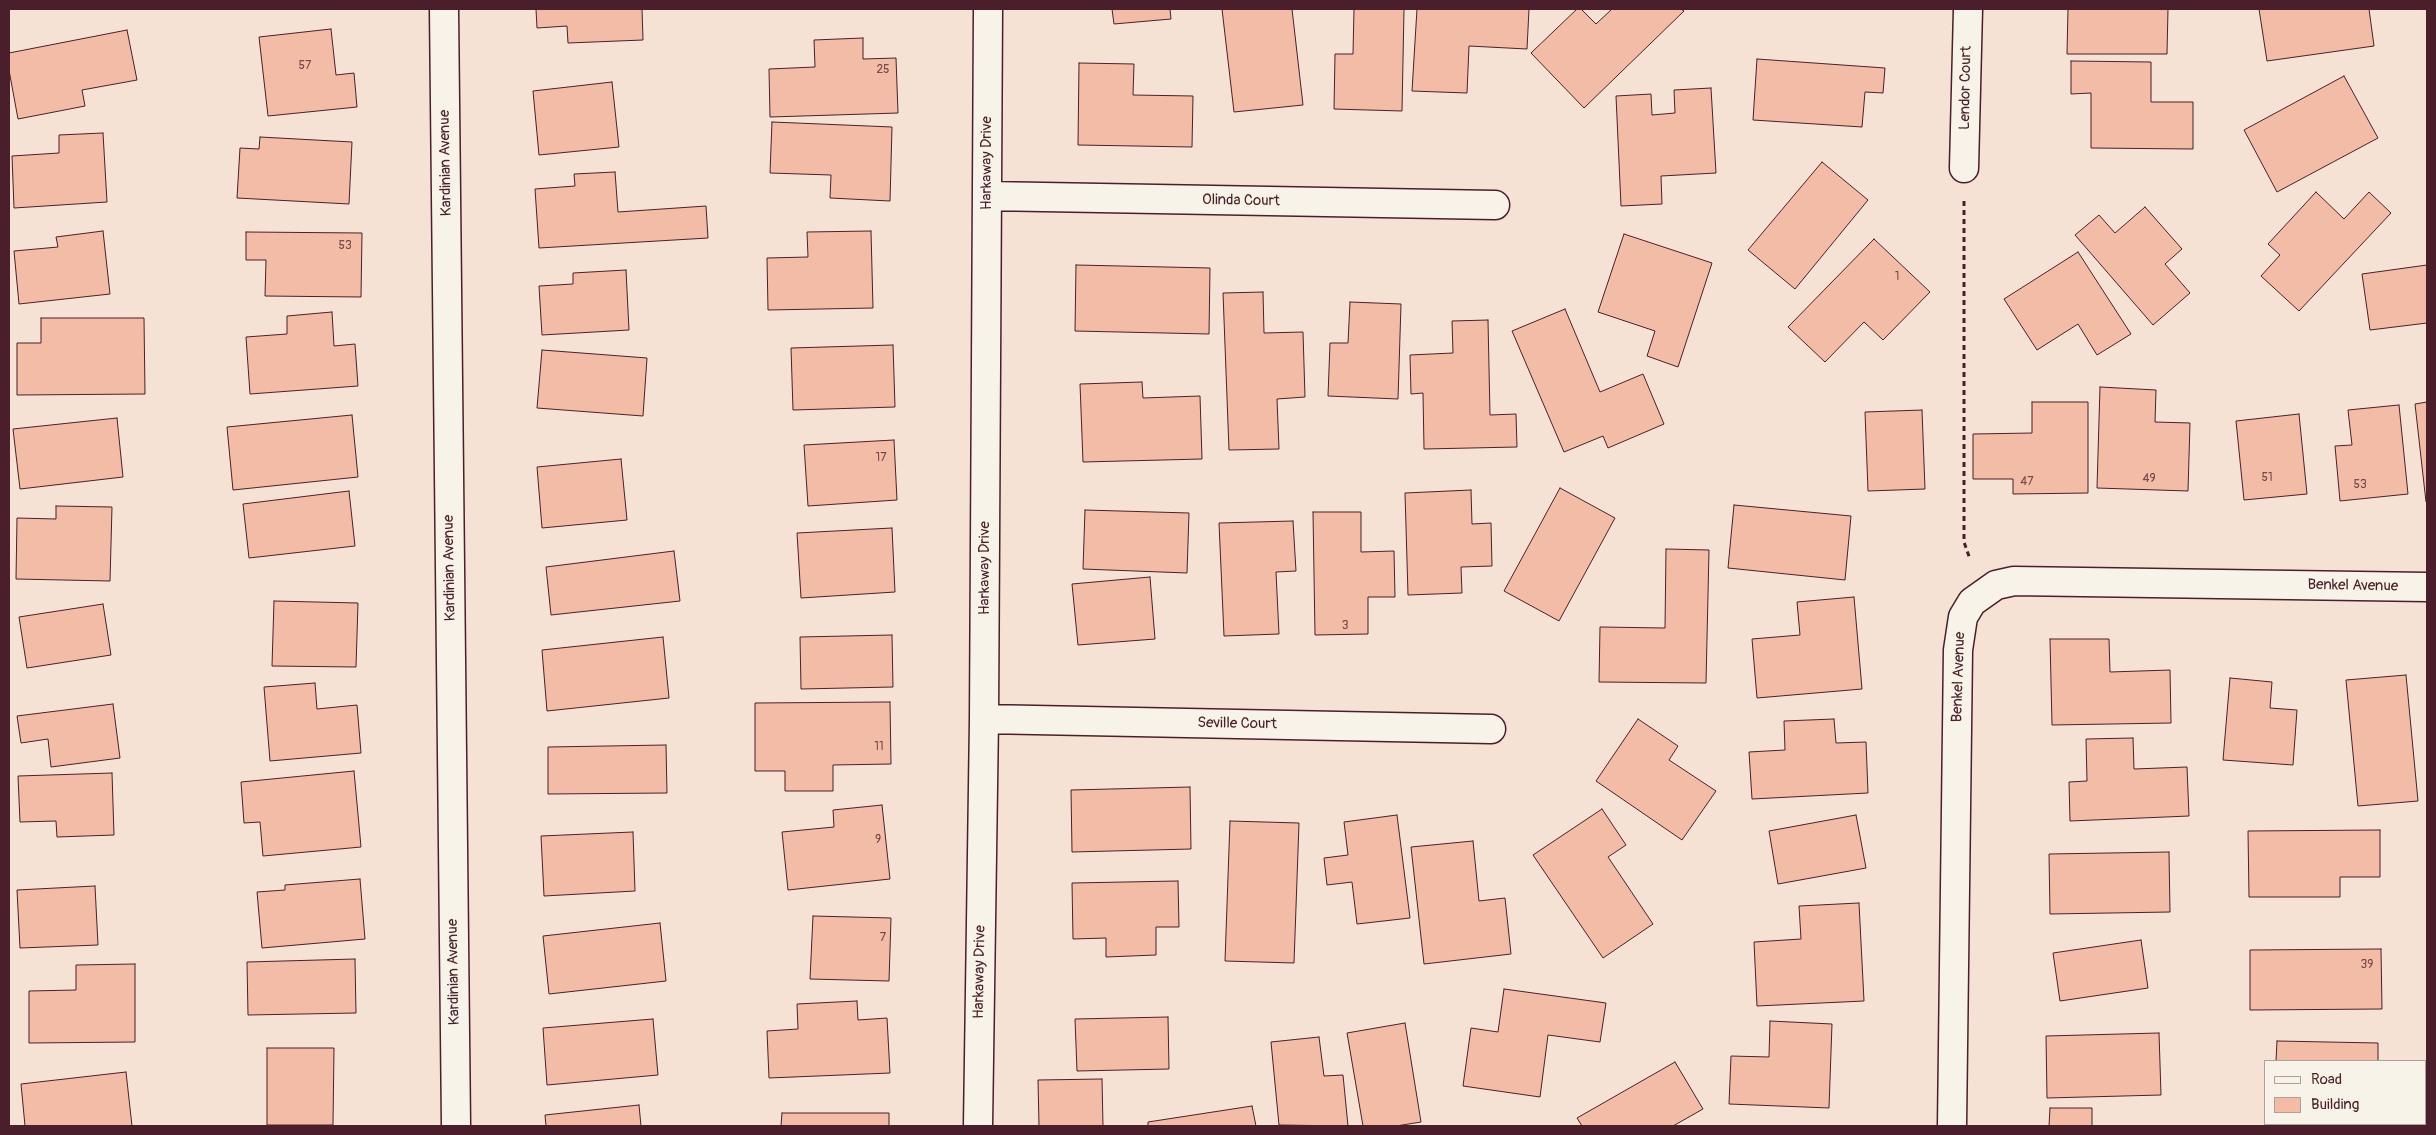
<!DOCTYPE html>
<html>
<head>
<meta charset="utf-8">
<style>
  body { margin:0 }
  #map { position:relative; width:2436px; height:1135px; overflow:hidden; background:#f6e2d4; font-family:Pangolin,sans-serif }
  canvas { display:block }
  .frame { position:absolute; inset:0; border:10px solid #4a1f2b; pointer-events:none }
  .legend { position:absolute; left:2264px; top:1060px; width:162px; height:65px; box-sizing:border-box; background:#f7f3e8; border:1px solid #b29e9c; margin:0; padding:6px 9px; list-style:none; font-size:15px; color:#4a1f2b }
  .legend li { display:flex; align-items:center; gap:10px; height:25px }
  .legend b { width:25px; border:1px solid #b29e9c }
</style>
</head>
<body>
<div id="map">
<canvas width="2436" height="1135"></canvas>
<div class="frame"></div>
<ul class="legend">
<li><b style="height:6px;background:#f7f3e8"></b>Road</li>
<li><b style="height:14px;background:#f2bca6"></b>Building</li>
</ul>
</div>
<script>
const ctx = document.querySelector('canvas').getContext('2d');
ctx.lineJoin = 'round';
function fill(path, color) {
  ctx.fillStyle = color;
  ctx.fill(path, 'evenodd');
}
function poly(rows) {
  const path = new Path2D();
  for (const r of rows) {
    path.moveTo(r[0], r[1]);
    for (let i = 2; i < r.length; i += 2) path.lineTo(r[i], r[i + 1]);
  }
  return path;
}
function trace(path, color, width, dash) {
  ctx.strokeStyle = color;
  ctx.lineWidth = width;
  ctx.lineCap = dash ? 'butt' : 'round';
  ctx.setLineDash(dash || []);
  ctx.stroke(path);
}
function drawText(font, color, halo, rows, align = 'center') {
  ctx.font = font + ' Pangolin,sans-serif';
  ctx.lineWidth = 5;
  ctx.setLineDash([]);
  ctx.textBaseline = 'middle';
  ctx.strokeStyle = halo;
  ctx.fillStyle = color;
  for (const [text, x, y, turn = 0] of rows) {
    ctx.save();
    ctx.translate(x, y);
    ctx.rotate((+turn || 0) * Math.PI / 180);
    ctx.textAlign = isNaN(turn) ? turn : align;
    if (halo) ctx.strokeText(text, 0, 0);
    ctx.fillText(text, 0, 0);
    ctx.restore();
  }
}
const building = poly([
  [536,9,642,9,643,40,568,43,567,26,537,28,536,9],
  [1112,9,1170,9,1171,19,1114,24,1112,9],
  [1222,9,1292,9,1303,105,1234,112,1222,9],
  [1354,9,1404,9,1402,111,1334,109,1335,54,1353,54,1354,9],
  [1417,9,1529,9,1527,49,1469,46,1467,93,1412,91,1417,9],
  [1577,9,1581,9,1596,24,1612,9,1681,9,1684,11,1584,108,1531,53,1577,9],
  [2068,9,2168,9,2167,54,2067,54,2068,9],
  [2259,9,2369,9,2374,46,2267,61,2259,9],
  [331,29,336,75,354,73,357,107,268,116,259,37,331,29],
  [127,30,137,80,82,90,85,106,18,119,9,70,9,53,127,30],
  [863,38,863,59,896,58,898,113,770,117,769,69,815,67,814,40,863,38],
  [1757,59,1885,68,1883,93,1865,92,1862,127,1753,120,1757,59],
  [2071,61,2151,62,2151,102,2193,102,2193,149,2091,148,2091,93,2071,94,2071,61],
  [1079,63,1134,64,1133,95,1193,96,1192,147,1078,145,1079,63],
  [2344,76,2378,138,2277,192,2244,130,2344,76],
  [612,82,619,147,539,155,533,91,612,82],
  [1711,88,1716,173,1661,176,1662,204,1621,206,1616,96,1651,94,1652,115,1675,113,1674,90,1711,88],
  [772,122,892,127,890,201,830,198,831,175,770,173,772,122],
  [103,133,107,202,14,208,12,156,59,153,59,135,103,133],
  [260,137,352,142,349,204,237,198,240,148,259,149,260,137],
  [1822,162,1868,200,1795,289,1748,250,1822,162],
  [615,172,618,212,706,206,708,238,539,248,535,189,575,186,574,174,615,172],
  [2316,192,2344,219,2369,192,2391,213,2299,311,2261,276,2280,255,2268,244,2316,192],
  [2145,207,2182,249,2165,264,2190,293,2153,325,2075,235,2099,215,2115,233,2145,207],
  [103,231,110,294,19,304,14,251,58,247,56,237,103,231],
  [871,231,873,308,768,310,767,258,808,257,807,232,871,231],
  [246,232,362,233,361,297,265,296,266,260,246,260,246,232],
  [1624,234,1712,263,1678,367,1647,356,1655,331,1598,312,1624,234],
  [1874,239,1930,292,1883,340,1864,322,1825,362,1788,327,1874,239],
  [2078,252,2131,334,2097,355,2078,324,2037,350,2004,299,2078,252],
  [1076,265,1210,268,1209,334,1075,331,1076,265],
  [2427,265,2427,323,2370,330,2362,274,2427,265],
  [626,270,629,330,542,335,539,286,573,284,573,273,626,270],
  [1263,292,1264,333,1303,332,1305,397,1277,399,1279,449,1229,450,1223,293,1263,292],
  [1350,302,1401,304,1398,399,1328,396,1330,343,1348,343,1350,302],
  [1565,309,1600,392,1643,374,1664,424,1608,448,1603,436,1564,452,1512,331,1565,309],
  [332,312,334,346,355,344,358,386,250,394,246,337,287,334,287,316,332,312],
  [41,318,144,318,145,394,17,395,17,343,41,343,41,318],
  [1488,320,1490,415,1516,414,1517,447,1424,449,1423,393,1411,394,1410,355,1453,353,1452,321,1488,320],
  [893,345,895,407,793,410,791,348,893,345],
  [542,350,647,358,643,416,537,408,542,350],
  [1142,382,1143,398,1200,396,1202,459,1083,462,1080,384,1142,382],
  [2100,387,2156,390,2155,422,2190,423,2188,491,2097,488,2100,387],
  [2032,402,2088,402,2088,493,2013,494,2013,479,1973,479,1973,434,2032,433,2032,402],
  [2427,402,2427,502,2426,502,2415,404,2427,402],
  [2399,405,2408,494,2340,501,2335,446,2352,445,2348,410,2399,405],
  [1922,410,1925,489,1868,491,1865,412,1922,410],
  [2299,414,2307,494,2244,500,2236,421,2299,414],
  [352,415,358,477,233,490,227,427,352,415],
  [117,418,123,477,20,489,13,429,117,418],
  [894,440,897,500,808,506,804,445,894,440],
  [621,459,627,520,542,528,537,467,621,459],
  [1560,488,1615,518,1559,621,1504,591,1560,488],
  [1471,490,1472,524,1491,523,1492,566,1461,567,1462,593,1408,595,1405,493,1471,490],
  [349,491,355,546,249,558,243,504,349,491],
  [1734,505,1851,516,1845,580,1728,568,1734,505],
  [56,506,112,507,110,581,16,579,17,518,56,519,56,506],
  [1085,510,1189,513,1187,573,1083,569,1085,510],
  [1313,512,1361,512,1361,552,1394,551,1395,597,1368,597,1368,634,1315,635,1313,512],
  [1293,521,1296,571,1276,572,1279,634,1224,636,1219,523,1293,521],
  [892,528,895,592,801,598,797,533,892,528],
  [1666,549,1709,550,1706,683,1599,682,1600,627,1665,628,1666,549],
  [674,551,680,601,551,615,546,567,674,551],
  [1150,577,1155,639,1078,645,1072,584,1150,577],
  [1854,597,1862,689,1757,698,1752,639,1800,635,1797,602,1854,597],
  [274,601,358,603,356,667,272,666,274,601],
  [103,604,111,655,27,668,19,617,103,604],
  [892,635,893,687,801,689,800,637,892,635],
  [663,637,669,698,547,711,542,650,663,637],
  [2050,639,2109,639,2110,672,2170,670,2171,723,2052,725,2050,639],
  [2406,675,2418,801,2358,806,2346,680,2406,675],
  [2230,678,2272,682,2270,708,2297,710,2293,765,2223,760,2230,678],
  [315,683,317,709,357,705,361,753,270,761,264,687,315,683],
  [890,702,891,764,833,765,833,791,785,791,785,771,755,771,755,703,890,702],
  [113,704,120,758,51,767,48,739,21,743,17,716,113,704],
  [1638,719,1678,746,1669,760,1716,791,1682,840,1596,781,1638,719],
  [1834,719,1836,743,1866,742,1868,793,1752,799,1749,752,1785,750,1784,721,1834,719],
  [2133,738,2134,769,2187,767,2189,816,2070,821,2069,782,2087,781,2086,739,2133,738],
  [666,745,667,793,548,794,548,747,666,745],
  [354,771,361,847,263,856,260,822,244,823,241,782,354,771],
  [112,773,114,835,57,837,56,821,20,822,18,776,112,773],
  [1190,787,1191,849,1072,852,1071,790,1190,787],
  [882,805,890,879,788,890,782,832,834,827,833,810,882,805],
  [1602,809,1626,845,1608,857,1653,924,1603,958,1533,855,1602,809],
  [1397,815,1410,918,1357,924,1352,882,1327,885,1324,858,1348,855,1344,822,1397,815],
  [1856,815,1866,868,1778,884,1769,831,1856,815],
  [1230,821,1299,823,1294,963,1225,961,1230,821],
  [2380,830,2380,877,2340,877,2340,897,2249,897,2248,831,2380,830],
  [633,832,635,891,544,896,541,836,633,832],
  [1473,841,1479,901,1505,898,1511,954,1424,964,1411,847,1473,841],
  [2169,852,2170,912,2050,914,2049,854,2169,852],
  [360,879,365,939,262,948,257,892,285,890,285,885,360,879],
  [1178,881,1179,927,1156,927,1156,955,1106,957,1106,938,1073,939,1072,883,1178,881],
  [95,886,98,945,20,948,17,890,95,886],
  [1859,903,1864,1001,1757,1006,1754,942,1801,939,1799,906,1859,903],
  [813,916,891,918,889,981,810,979,813,916],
  [660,923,666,981,549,994,543,936,660,923],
  [2141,940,2148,988,2060,1001,2053,953,2141,940],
  [2381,949,2382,1009,2250,1010,2250,950,2381,949],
  [355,959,356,1013,248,1015,247,962,355,959],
  [135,964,135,1042,29,1043,29,991,76,990,76,965,135,964],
  [1504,989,1606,1003,1600,1042,1548,1035,1540,1097,1463,1086,1471,1028,1498,1032,1504,989],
  [857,1001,858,1020,887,1018,890,1073,769,1078,767,1031,798,1029,797,1004,857,1001],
  [1168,1017,1169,1069,1077,1071,1075,1019,1168,1017],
  [653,1019,658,1075,547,1085,543,1028,653,1019],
  [1770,1021,1832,1024,1829,1108,1729,1104,1731,1056,1769,1057,1770,1021],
  [1405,1023,1421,1122,1396,1126,1363,1126,1347,1033,1405,1023],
  [2159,1033,2161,1095,2047,1098,2046,1036,2159,1033],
  [1319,1037,1324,1076,1343,1075,1348,1126,1279,1125,1271,1042,1319,1037],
  [2277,1041,2378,1043,2378,1061,2276,1061,2277,1041],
  [267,1048,334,1048,333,1125,267,1125,267,1048],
  [1675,1062,1703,1109,1673,1126,1582,1126,1577,1118,1675,1062],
  [126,1072,132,1126,25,1126,21,1084,126,1072],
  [1102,1079,1103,1126,1039,1126,1038,1080,1102,1079],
  [639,1105,641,1126,546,1126,545,1115,639,1105],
  [1252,1106,1256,1126,1148,1126,1148,1122,1252,1106],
  [2050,1108,2092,1108,2092,1126,2049,1126,2050,1108],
  [782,1113,889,1113,889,1126,781,1126,782,1113],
  [2305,1124,2374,1124,2374,1126,2305,1126,2305,1124]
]);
const path = poly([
  [1964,201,1964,542,1970,559]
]);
const minor = poly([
  [444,9,456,1126],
  [1964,168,1968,9],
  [987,196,1495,205],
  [984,719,1491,729],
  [978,1126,984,719,988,9],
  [1952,1126,1958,650,1963,617,1972,602,1996,585,2014,581,2427,587]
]);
const numberNames = [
  ["57",305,66],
  ["25",883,70],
  ["53",345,246],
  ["1",1897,277],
  ["17",881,458],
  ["51",2267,478],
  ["49",2149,479],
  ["47",2027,482],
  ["53",2360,485],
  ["3",1345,626],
  ["11",879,747],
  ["9",878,840],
  ["7",883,938],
  ["39",2367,965]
];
const streetNames = [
  ["Lendor Court",1966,88,-89],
  ["Kardinian Avenue",446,163,-91],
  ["Harkaway Drive",987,163,-90],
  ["Olinda Court",1241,201,1],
  ["Kardinian Avenue",450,568,-91],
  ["Harkaway Drive",985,568,-90],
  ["Benkel Avenue",2353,586,1],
  ["Benkel Avenue",1959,677,-88],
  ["Seville Court",1237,724,1],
  ["Kardinian Avenue",454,972,-91],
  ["Harkaway Drive",980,972,-89]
];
fill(building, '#f2bca6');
trace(building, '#4a1f2b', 1);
trace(minor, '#4a1f2b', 31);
trace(path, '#4a1f2b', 3, [5, 4]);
trace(minor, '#f7f3e8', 28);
drawText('12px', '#74464a', null, numberNames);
drawText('15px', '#4a1f2b', '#f7f3e8', streetNames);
</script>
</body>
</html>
